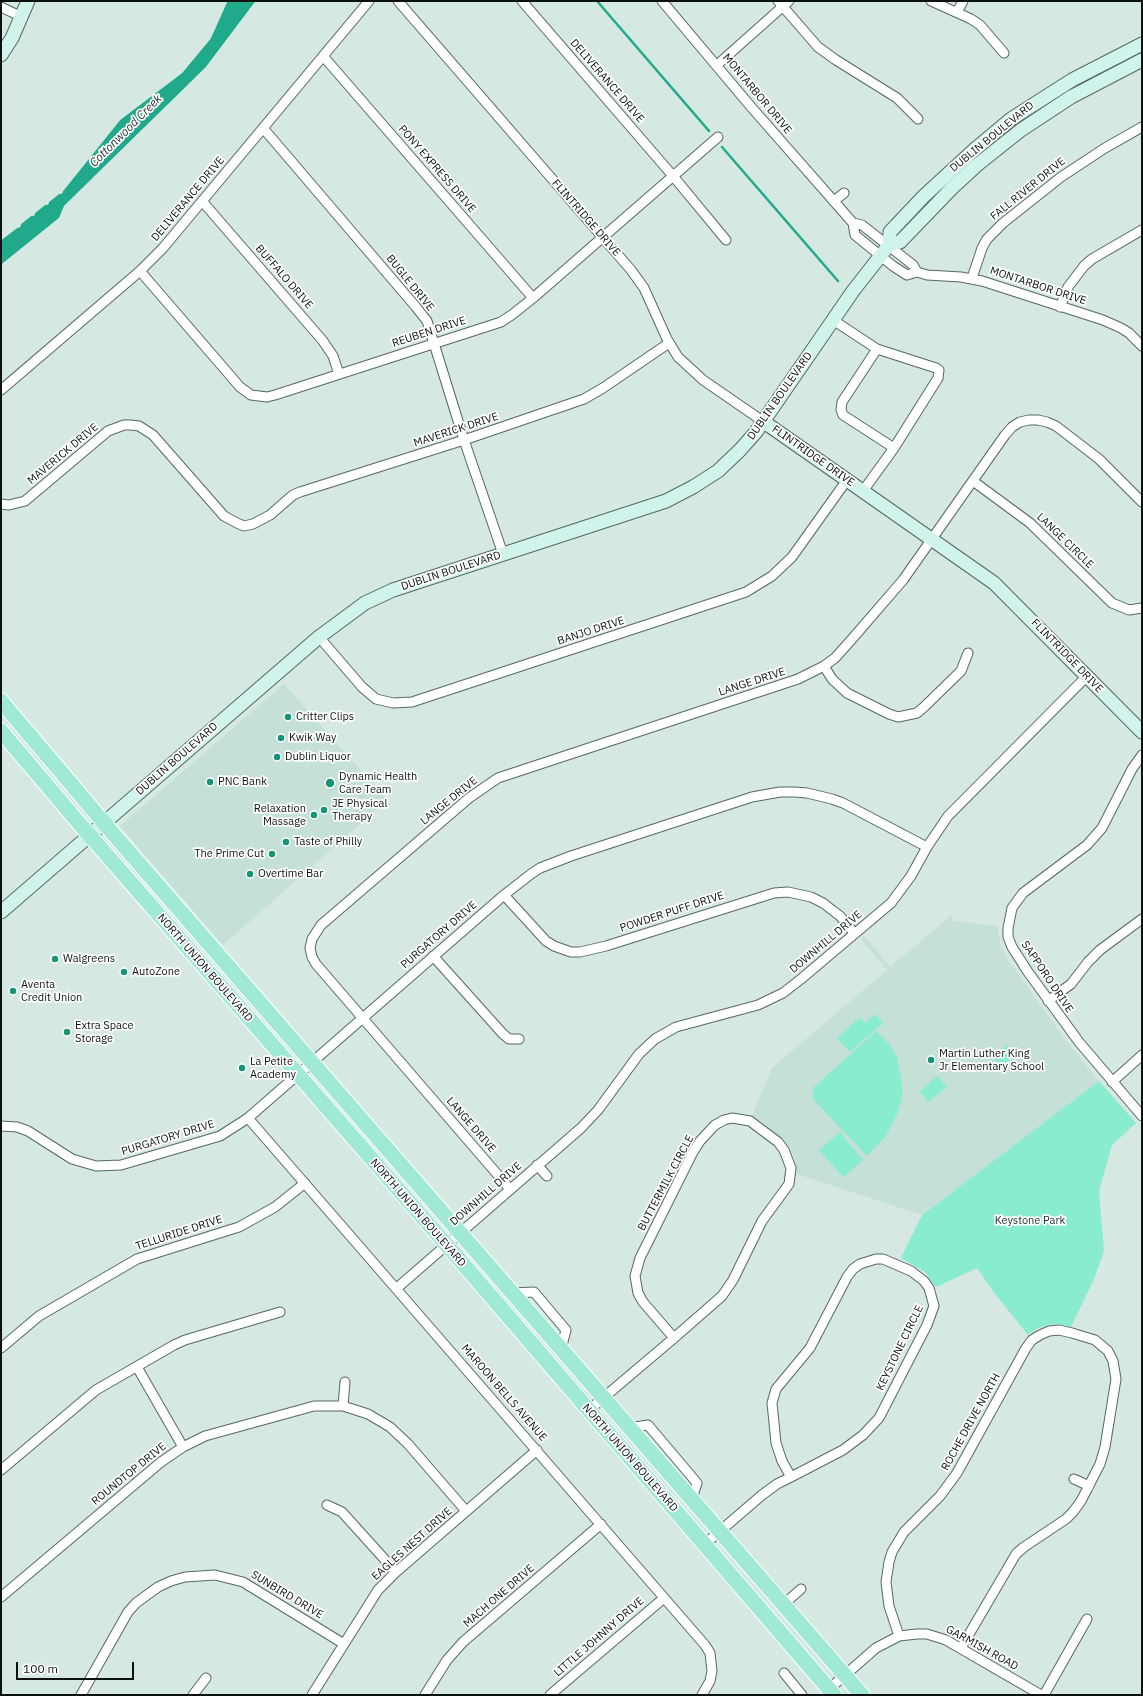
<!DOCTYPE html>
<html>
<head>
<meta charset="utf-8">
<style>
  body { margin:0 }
  #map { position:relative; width:1143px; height:1696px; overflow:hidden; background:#d5e8e2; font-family:"IBM Plex Sans",sans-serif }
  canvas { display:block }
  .frame { position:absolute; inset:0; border:2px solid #0c1210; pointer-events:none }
  .scale { position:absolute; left:16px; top:1662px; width:118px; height:18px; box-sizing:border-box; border:2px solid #0c1210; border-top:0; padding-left:5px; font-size:12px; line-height:14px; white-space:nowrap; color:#0c1210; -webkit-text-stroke:3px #fff; paint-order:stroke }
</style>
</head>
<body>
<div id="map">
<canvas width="1143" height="1696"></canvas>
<div class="frame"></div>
<div class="scale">100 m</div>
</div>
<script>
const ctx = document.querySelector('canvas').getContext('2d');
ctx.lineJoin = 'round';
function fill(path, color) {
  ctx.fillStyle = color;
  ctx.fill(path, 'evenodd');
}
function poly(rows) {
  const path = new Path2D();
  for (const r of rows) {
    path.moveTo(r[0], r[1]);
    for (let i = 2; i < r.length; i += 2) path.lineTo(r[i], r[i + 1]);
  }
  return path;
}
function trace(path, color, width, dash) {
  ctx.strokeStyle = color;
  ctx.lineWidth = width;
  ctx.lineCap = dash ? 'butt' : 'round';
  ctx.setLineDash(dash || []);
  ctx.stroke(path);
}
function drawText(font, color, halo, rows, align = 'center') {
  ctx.font = font + ' "IBM Plex Sans",sans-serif';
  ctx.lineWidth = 3.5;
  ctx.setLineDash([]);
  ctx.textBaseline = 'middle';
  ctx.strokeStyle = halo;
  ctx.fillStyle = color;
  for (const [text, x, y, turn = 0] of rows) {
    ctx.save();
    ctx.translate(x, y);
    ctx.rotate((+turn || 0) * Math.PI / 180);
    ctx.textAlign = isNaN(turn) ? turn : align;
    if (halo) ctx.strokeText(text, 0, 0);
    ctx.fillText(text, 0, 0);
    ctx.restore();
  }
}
const built = poly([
  [284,684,387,800,223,945,120,826],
  [952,915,953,921,998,926,1000,943,1006,957,1066,1041,1099,1081,922,1215,797,1174,794,1156,788,1145,762,1122,752,1116,772,1068,887,970,861,939,864,936,890,967]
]);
const green = poly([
  [875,1014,883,1023,850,1052,837,1038,860,1017,865,1023],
  [876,1031,890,1045,897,1057,902,1084,902,1098,898,1112,886,1136,867,1156,812,1098,813,1088],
  [1007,1045,1015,1055,1001,1067,993,1057],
  [937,1076,947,1087,928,1102,920,1091],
  [1099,1081,1136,1123,1112,1145,1099,1191,1104,1251,1094,1279,1071,1327,1056,1324,1048,1325,1036,1329,1028,1335,995,1294,977,1268,936,1287,925,1272,901,1258,922,1215],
  [840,1132,863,1160,843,1177,819,1150]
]);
const water = poly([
  [229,1,254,1,205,66,63,205,58,217,1,263,1,242,66,190,121,121,183,74,211,39]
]);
const stream = poly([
  [597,1,709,131],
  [722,147,838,281],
  [64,192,121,121,183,74,212,39,229,1],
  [50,203,60,195],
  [36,214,46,206],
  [22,225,32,217],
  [1,242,18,229],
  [1,263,58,217,63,205,205,66,254,1]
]);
const street = poly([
  [398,1,631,270,644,288,667,339,678,357,703,380,764,422],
  [522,1,673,176,726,240],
  [662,1,752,108,853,223,855,235,893,266,907,275,917,272],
  [778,1,818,47,836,60,897,98,918,119],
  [931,1,971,19,980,25,1004,53],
  [1,7,22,17],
  [957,12,963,1],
  [323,56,533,298],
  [717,65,789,1],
  [263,128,416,307,427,321,464,440,503,554],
  [202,201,323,341,333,356,339,374],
  [834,201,844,193],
  [853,223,862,225,913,265,917,272,927,275,961,277,982,281,1103,320,1121,328,1129,333,1142,346],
  [140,271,240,387,251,395,267,397,275,395,501,322,513,314,533,298,718,137],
  [972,278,982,248,987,239,1003,223,1061,177,1105,148,1142,127],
  [1060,307,1068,287,1084,266,1092,259,1142,230],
  [833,320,877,349,936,368,939,370,938,378,894,448,863,491],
  [877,349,842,402,841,410,843,415,894,448],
  [1,390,140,271,163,248,369,1],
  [973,481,1030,523,1112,603,1129,610,1142,608],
  [1,504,9,505,25,501,108,431,124,425,131,425,139,426,153,435,224,516,237,523,244,526,253,524,270,515,293,495,300,492,464,440,584,399,603,388,669,343],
  [319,637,362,687,376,699,393,703,412,702,746,592,772,576,792,557,847,480],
  [824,666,832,679,847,693,889,714,898,717,917,713,924,707,961,671,968,653],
  [1142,755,1132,769,1102,828,1087,845,1023,893,1012,908,1008,928,1008,937,1012,947,1028,972,1079,1042,1142,1116],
  [504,895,546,941,554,946,571,952,580,952,606,946,774,893,788,892,811,897,823,903,840,916,854,933],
  [433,956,503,1034,509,1039,519,1039],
  [1048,1001,1071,984,1088,962,1100,950,1142,919],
  [1112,1082,1142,1055],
  [248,1118,705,1645,710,1653,712,1671,710,1681,702,1695],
  [1,1126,17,1127,28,1131,72,1159,96,1166,121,1165,220,1136,248,1118,504,895,531,874,540,868,571,856,752,797,780,792,795,792,807,793,832,799,843,803,927,847],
  [537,1165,547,1176],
  [510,1189,316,964,312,957,310,948,312,939,321,925,469,798,498,778,798,679,824,666,835,658,852,639,903,580,1005,435,1012,427,1020,422,1029,420,1038,420,1047,422,1056,426,1099,459,1142,502],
  [397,1288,581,1128,598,1110,639,1054,655,1039,676,1027,758,1005,783,993,801,979,891,903,911,876,927,847,948,816,1086,677],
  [512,1293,534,1292,566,1330,561,1349],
  [1,1348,39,1316,137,1259,239,1227,275,1207,305,1183],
  [137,1367,183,1447],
  [343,1406,345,1382],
  [589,1410,674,1338,722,1296,733,1280,762,1221,789,1184,791,1168,784,1150,778,1142,750,1121,732,1118,724,1120,715,1125,700,1141,693,1152,640,1258,635,1276,638,1293,643,1302,674,1338],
  [629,1428,648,1425,697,1483,692,1499],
  [1,1470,96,1390,174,1345,185,1340,280,1312],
  [1074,1479,1089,1486],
  [327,1505,342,1512,396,1572],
  [705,1544,762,1495,777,1484,791,1477,843,1450,863,1435,879,1418,927,1325,934,1306,929,1288,924,1281,911,1271,883,1259,876,1259,860,1264,853,1269,847,1277,810,1348,776,1389,772,1403,776,1443,782,1461,791,1477],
  [1,1597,161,1462,183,1447,205,1436,314,1406,343,1406,368,1414,390,1427,408,1444,466,1511],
  [784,1604,801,1589],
  [899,1636,889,1606,886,1582,889,1562,892,1552,904,1532,940,1496,957,1473,1026,1348,1032,1340,1040,1335,1049,1331,1059,1330,1072,1333,1095,1340,1108,1351,1113,1361,1116,1379,1105,1447,1100,1464,1081,1501,1073,1512,1066,1519,1024,1547,1016,1554,961,1648],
  [784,1673,802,1695],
  [829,1689,876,1648,899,1636,917,1634,927,1634,946,1640,1041,1695],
  [81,1695,128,1612,136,1603,158,1587,171,1581,185,1577,215,1575,243,1582,344,1644],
  [193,1695,206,1678],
  [312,1695,378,1590,396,1572,537,1450],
  [425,1695,447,1660,463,1642,601,1524],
  [550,1695,664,1598],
  [1044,1695,1087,1619]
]);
const secondary = poly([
  [1,55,12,38,28,1],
  [889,245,900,242,952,188,977,165,1021,130,1071,97,1142,60],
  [764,422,994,583,1142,732],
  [1,912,319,637,365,603,393,590,666,501,693,487,718,471,740,450,756,432,853,291,889,245,890,232,924,196,974,150,1011,119,1072,80,1142,44]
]);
const primary = poly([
  [1,701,116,837,862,1695],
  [1,731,78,822,452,1251,834,1695]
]);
const markers = [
  [288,717,4,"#169379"],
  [281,738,4,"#169379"],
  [277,757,4,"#169379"],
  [210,782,4,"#169379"],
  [330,783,5,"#169379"],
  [324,810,4,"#169379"],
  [314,815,4,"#169379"],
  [286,842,4,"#169379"],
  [272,854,4,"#169379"],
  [250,874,4,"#169379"],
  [55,959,4,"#169379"],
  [124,972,4,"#169379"],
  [13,991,4,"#169379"],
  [67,1032,4,"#169379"],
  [931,1060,4,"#169379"],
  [242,1068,4,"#169379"]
];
const streetNames = [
  ["DELIVERANCE DRIVE",607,81,49],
  ["MONTARBOR DRIVE",757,94,50],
  ["DUBLIN BOULEVARD",992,137,-39],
  ["PONY EXPRESS DRIVE",437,169,49],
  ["FALL RIVER DRIVE",1028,189,-39],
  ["DELIVERANCE DRIVE",188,199,-50],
  ["FLINTRIDGE DRIVE",586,218,49],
  ["BUFFALO DRIVE",284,277,49],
  ["BUGLE DRIVE",410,283,51],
  ["MONTARBOR DRIVE",1038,286,18],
  ["REUBEN DRIVE",429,332,-18],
  ["DUBLIN BOULEVARD",780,396,-55],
  ["MAVERICK DRIVE",456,430,-18],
  ["MAVERICK DRIVE",63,454,-40],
  ["FLINTRIDGE DRIVE",813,456,35],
  ["LANGE CIRCLE",1065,541,44],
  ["DUBLIN BOULEVARD",451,571,-18],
  ["BANJO DRIVE",591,631,-18],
  ["FLINTRIDGE DRIVE",1067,656,46],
  ["LANGE DRIVE",752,682,-18],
  ["DUBLIN BOULEVARD",177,759,-41],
  ["LANGE DRIVE",449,801,-39],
  ["POWDER PUFF DRIVE",672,912,-18],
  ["PURGATORY DRIVE",439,935,-41],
  ["DOWNHILL DRIVE",826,942,-40],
  ["NORTH UNION BOULEVARD",205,968,49],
  ["SAPPORO DRIVE",1047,977,56],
  ["LANGE DRIVE",471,1125,49],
  ["PURGATORY DRIVE",168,1138,-17],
  ["BUTTERMILK CIRCLE",666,1183,-62],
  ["DOWNHILL DRIVE",486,1194,-41],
  ["NORTH UNION BOULEVARD",418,1213,49],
  ["TELLURIDE DRIVE",179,1233,-18],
  ["KEYSTONE CIRCLE",900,1348,-64],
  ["MAROON BELLS AVENUE",504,1393,49],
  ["ROCHE DRIVE NORTH",971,1422,-61],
  ["NORTH UNION BOULEVARD",630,1458,49],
  ["ROUNDTOP DRIVE",129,1474,-39],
  ["EAGLES NEST DRIVE",412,1544,-42],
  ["SUNBIRD DRIVE",287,1595,31],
  ["MACH ONE DRIVE",499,1596,-41],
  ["LITTLE JOHNNY DRIVE",599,1637,-41],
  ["GARMISH ROAD",982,1648,29]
];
const poiNames = [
  ["Critter Clips",296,717],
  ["Kwik Way",289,738],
  ["Dublin Liquor",285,757],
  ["Dynamic Health",339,777],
  ["Care Team",339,790],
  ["PNC Bank",218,782],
  ["JE Physical",332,804],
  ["Therapy",332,817],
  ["Relaxation",306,809,"right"],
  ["Massage",306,822,"right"],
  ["Taste of Philly",294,842],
  ["The Prime Cut",264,854,"right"],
  ["Overtime Bar",258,874],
  ["Walgreens",63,959],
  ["AutoZone",132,972],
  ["Aventa",21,985],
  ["Credit Union",21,998],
  ["Extra Space",75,1026],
  ["Storage",75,1039],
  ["Martin Luther King",939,1054],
  ["Jr Elementary School",939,1067],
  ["La Petite",250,1062],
  ["Academy",250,1075]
];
const parkNames = [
  ["Keystone Park",1030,1221]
];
const waterNames = [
  ["Cottonwood Creek",126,131,-45]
];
fill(built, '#c4e0d7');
fill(green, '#89ecd1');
fill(water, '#21a98c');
trace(stream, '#21a98c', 2.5);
trace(street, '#576762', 11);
trace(secondary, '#576762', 15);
trace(primary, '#fff', 17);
trace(street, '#fff', 9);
trace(secondary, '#d0f4eb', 13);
trace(primary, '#a1e9d7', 15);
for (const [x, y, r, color] of markers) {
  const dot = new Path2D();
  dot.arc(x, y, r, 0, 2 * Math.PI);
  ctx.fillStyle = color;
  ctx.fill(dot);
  trace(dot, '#fff', 1.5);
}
drawText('11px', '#0c1210', '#fff', streetNames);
drawText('11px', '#0c1210', '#fff', poiNames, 'left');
drawText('11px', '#192e28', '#fff', parkNames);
drawText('italic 12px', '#1c312b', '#fff', waterNames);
</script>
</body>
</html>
